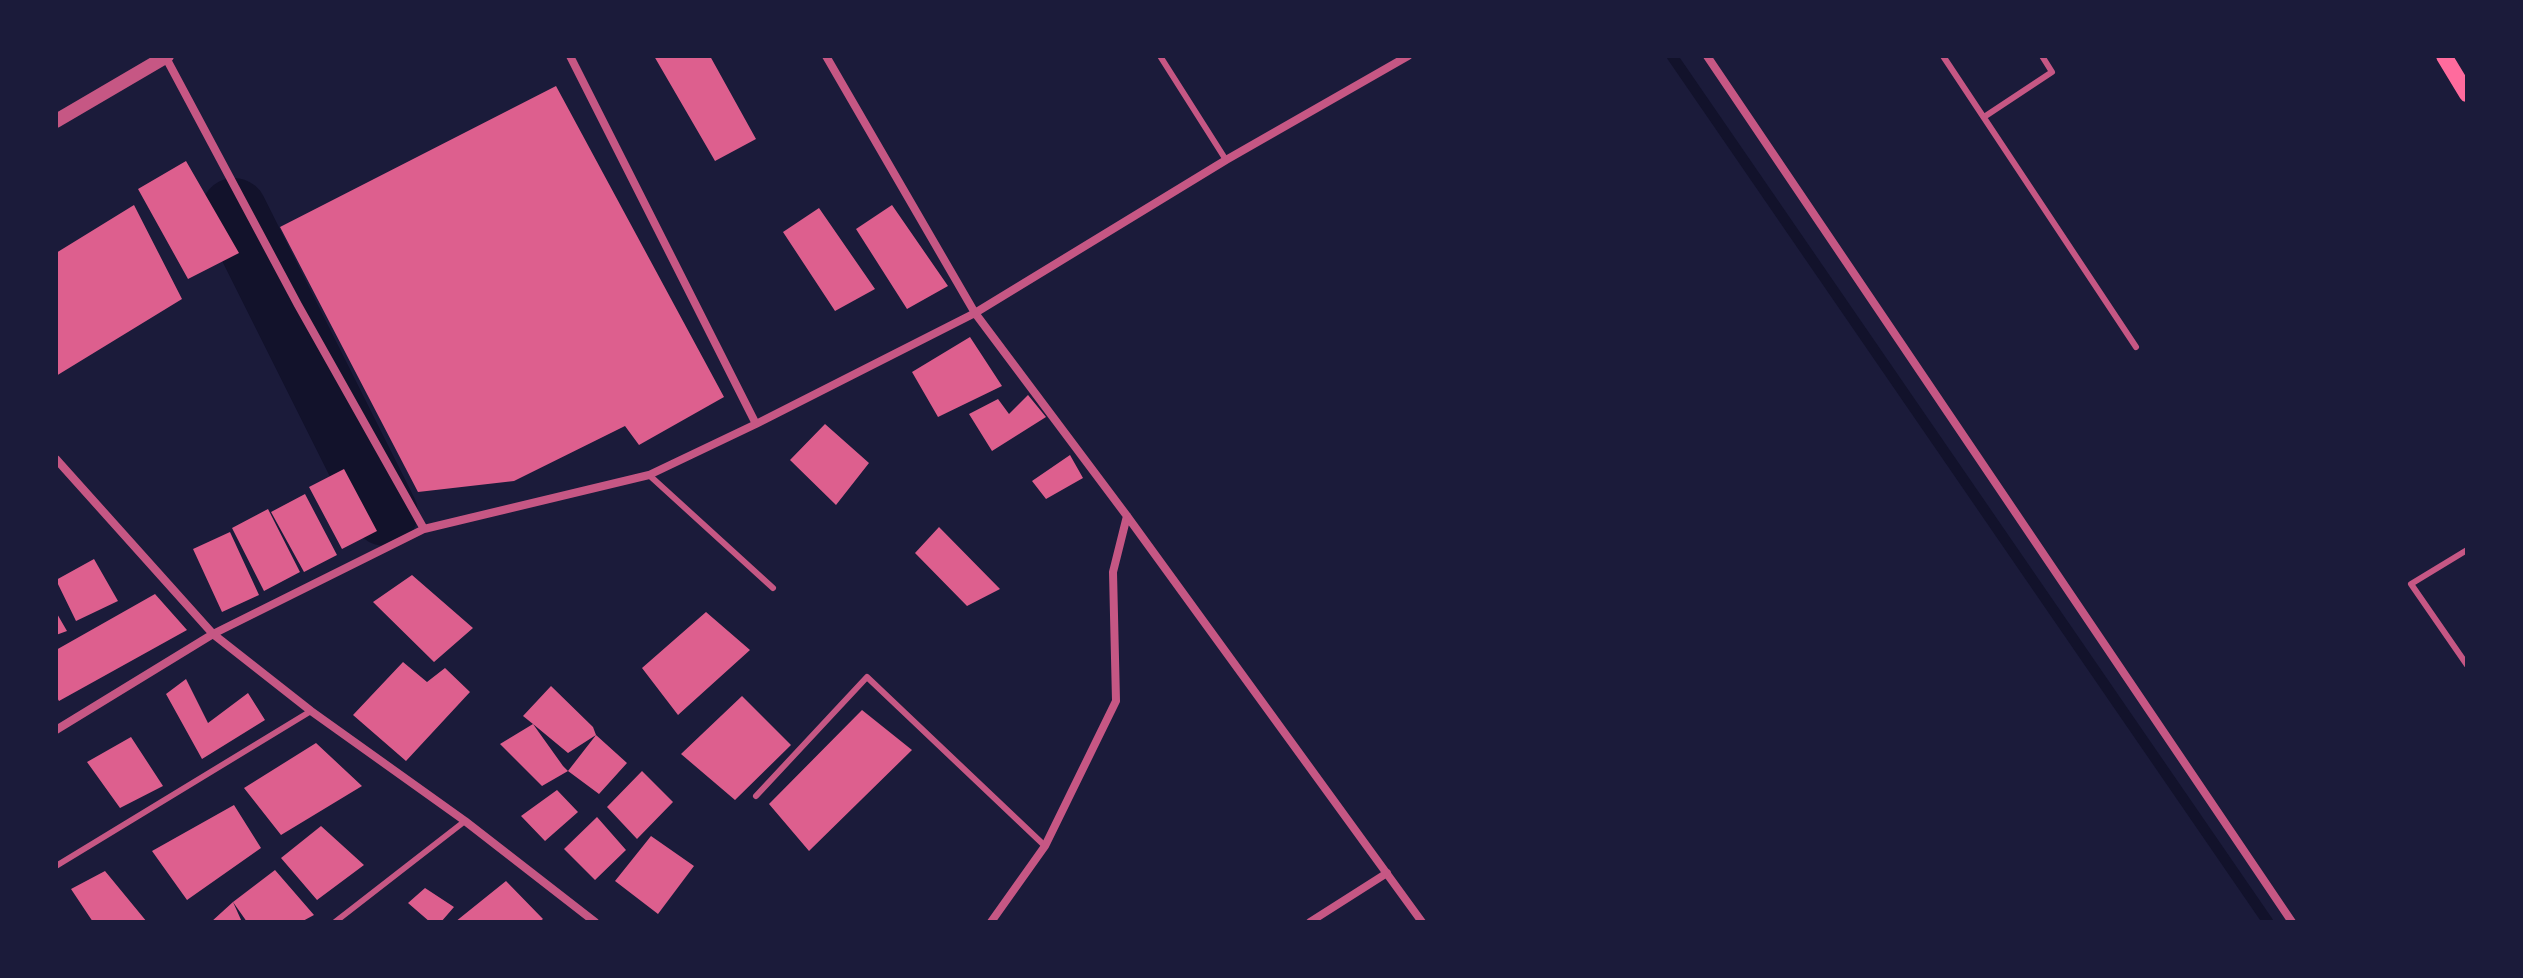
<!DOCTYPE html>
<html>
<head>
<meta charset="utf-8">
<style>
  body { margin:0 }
  #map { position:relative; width:2523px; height:978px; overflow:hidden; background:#1b1b3a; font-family:Inter,sans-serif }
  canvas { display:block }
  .frame { position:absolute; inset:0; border:58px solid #1b1b3a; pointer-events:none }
</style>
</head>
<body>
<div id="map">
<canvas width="2523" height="978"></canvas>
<div class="frame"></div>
</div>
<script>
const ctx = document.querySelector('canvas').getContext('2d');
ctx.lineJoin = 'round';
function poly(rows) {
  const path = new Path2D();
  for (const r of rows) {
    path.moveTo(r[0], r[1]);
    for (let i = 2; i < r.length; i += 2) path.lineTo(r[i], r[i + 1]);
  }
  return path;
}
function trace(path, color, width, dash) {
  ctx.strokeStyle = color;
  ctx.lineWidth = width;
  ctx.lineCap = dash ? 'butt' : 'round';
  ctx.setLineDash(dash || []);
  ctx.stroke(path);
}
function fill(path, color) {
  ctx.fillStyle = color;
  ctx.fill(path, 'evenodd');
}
const stream = poly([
  [1672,56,2268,922]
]);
const river = poly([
  [234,211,385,513]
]);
const building = poly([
  [654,56,710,56,756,139,715,161],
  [556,86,724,397,639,445,625,426,514,481,418,492,280,227],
  [186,161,239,253,188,279,138,189],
  [134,205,182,299,56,376,56,253],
  [892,205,948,286,907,309,856,229],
  [819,208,875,289,835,311,783,232],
  [970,337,1002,386,938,417,912,372],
  [1028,395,1046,417,992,451,969,414,998,399,1009,414],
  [825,424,869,463,836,505,790,460],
  [1070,455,1083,478,1046,499,1032,481],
  [344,469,377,531,342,549,309,487],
  [305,494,337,555,304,572,271,512],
  [268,509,300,572,264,591,232,528],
  [939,527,1000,589,967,606,915,553],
  [230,532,259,595,222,612,193,549],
  [94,559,118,601,76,621,56,580],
  [412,575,473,628,434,662,373,602],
  [155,594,187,630,59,701,56,696,56,650],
  [56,612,67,631,56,635],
  [706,612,750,650,678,715,642,668],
  [403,662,427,682,445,668,470,692,406,761,353,715],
  [186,679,208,723,248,693,265,720,202,759,166,694],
  [551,686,593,727,596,735,568,753,533,724,563,766,568,771,542,786,500,744,533,724,523,716],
  [742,696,791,745,735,800,681,754],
  [862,710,912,750,809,851,769,804],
  [596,735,627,763,599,794,568,771],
  [131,737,163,786,120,808,87,762],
  [316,743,362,786,281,835,244,788],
  [642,771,673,802,637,839,607,807],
  [557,790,578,812,545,841,521,816],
  [234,805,261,848,187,900,152,851],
  [597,817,626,850,595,880,564,849],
  [321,826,364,865,317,900,281,858],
  [651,836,694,866,658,914,615,881],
  [275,870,314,915,301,922,247,922,233,902],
  [105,871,147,922,93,922,71,889],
  [506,881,543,919,539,922,455,922],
  [425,888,454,907,441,922,430,922,408,903],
  [233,902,242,922,211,922]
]);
const service = poly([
  [1160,56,1226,160],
  [1943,56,2136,347],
  [1984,117,2052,72,2042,56],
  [649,475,773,588],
  [2467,550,2411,584,2467,665],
  [756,796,867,677,1045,846],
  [56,866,311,711],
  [335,922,465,821]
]);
const minor = poly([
  [165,56,298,305,424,529],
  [570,56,756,424],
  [826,56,975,313,1127,516,1422,922],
  [1707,56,2292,922],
  [56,459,213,634,311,711,465,821,595,922],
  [56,730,213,634,424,529,649,475,756,424,975,313,1226,160,1408,56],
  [991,922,1045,846,1116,701,1113,572,1127,516],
  [1310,922,1387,873]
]);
const tertiary = poly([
  [56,121,167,56]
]);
const secondary = poly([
  [2444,56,2467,94]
]);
trace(stream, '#12122b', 11);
trace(river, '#12122b', 66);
fill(building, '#dd5f8e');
trace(service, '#c65784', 6);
trace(minor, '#c65784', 8);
trace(tertiary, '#c65784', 14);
trace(secondary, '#ff6b9d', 16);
</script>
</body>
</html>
